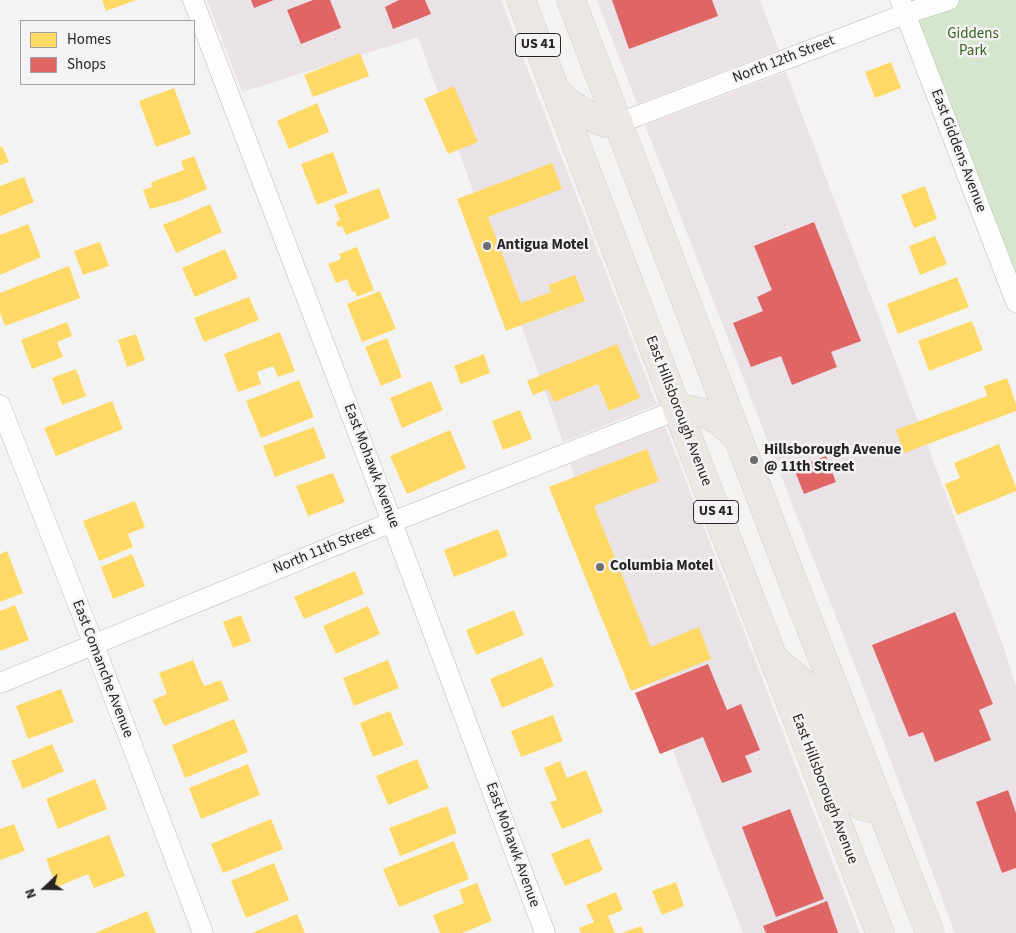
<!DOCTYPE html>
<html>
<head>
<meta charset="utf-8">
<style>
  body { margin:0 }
  #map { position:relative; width:1016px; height:933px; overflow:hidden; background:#f4f3f4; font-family:"Source Sans 3",sans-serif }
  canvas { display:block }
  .legend { position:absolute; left:20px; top:20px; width:175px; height:65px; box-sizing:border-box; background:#f5f2f5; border:1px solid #a2a0a2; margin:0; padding:6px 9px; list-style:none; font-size:15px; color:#262425 }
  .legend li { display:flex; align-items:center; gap:10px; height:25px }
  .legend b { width:25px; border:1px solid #a2a0a2 }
  .north { position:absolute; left:20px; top:863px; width:50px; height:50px; -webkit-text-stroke:4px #f5f2f5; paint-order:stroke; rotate:249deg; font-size:14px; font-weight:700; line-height:20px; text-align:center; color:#262425 }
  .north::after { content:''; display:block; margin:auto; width:18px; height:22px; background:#262425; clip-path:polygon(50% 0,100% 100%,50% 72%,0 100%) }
</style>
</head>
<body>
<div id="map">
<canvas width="1016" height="933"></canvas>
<ul class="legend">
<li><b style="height:14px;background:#ffd966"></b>Homes</li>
<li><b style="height:14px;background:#e06666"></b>Shops</li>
</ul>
<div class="north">N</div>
</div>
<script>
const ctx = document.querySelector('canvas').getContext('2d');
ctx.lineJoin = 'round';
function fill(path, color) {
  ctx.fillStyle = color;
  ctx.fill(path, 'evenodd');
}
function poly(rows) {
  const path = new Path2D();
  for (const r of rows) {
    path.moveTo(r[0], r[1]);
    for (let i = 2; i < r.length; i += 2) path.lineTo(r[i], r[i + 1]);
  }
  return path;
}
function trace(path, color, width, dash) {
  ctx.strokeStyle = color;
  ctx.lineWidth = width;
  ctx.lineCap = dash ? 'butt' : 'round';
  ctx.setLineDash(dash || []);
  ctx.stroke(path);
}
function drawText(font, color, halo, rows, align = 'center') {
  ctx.font = font + ' "Source Sans 3",sans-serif';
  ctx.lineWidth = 5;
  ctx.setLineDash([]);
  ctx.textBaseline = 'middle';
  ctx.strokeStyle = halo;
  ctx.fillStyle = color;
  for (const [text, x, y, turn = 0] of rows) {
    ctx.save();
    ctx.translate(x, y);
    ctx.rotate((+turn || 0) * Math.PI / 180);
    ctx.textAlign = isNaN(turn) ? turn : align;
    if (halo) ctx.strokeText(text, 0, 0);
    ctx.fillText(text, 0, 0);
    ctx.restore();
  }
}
const built = poly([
  [207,0,501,0,657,405,563,442,418,37,242,92],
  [597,0,760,0,779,50,637,104],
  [786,72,1004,648,1016,687,1016,933,955,933,862,684,645,125],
  [665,426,860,933,743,933,679,767,570,464]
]);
const green = poly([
  [909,0,1016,0,1016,278]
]);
const homes = poly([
  [102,0,136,0,106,11],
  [360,53,369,76,313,97,304,75],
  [891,62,901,88,875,98,865,72],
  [454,86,478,142,448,154,424,99],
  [174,88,191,134,156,147,139,101],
  [317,103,329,132,289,149,277,121],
  [2,146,9,162,0,165,0,147],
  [333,152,348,193,317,205,301,164],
  [194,156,207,189,179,201,150,209,143,190,152,187,151,183,157,180,184,170,181,161],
  [552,163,562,189,488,217,521,303,551,292,549,285,575,275,585,301,506,331,457,199],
  [24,177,34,202,0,216,0,186],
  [925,186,937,219,914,228,901,195],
  [379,188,390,218,346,235,342,226,338,227,336,222,340,220,334,205],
  [210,204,222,232,176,253,163,225],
  [28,224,41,257,0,275,0,235],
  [935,236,947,264,920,275,909,246],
  [100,242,109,266,83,275,74,251],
  [357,247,374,290,357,297,355,291,352,292,347,279,336,283,328,264,339,260,341,258,339,254],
  [225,249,238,278,195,297,182,268],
  [69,266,80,298,5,326,0,313,0,293],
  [957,277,969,307,898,334,887,304],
  [380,291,396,329,362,342,347,304],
  [249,297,259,320,204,342,194,318],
  [972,321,983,350,929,371,918,341],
  [67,322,72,336,57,342,63,357,32,369,21,340],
  [280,332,295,371,278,377,273,366,257,372,261,384,238,392,224,354],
  [136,334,145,360,127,367,118,340],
  [387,338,402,377,381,386,365,347],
  [617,344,640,398,609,411,598,384,554,402,548,389,533,395,527,381],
  [484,354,490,373,461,384,454,366],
  [76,369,86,396,62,405,52,378],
  [1007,378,1016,404,1016,411,904,453,896,430,987,396,984,386],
  [299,380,314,417,261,438,246,401],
  [431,381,443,410,402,428,390,398],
  [112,401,123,429,56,456,44,428],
  [520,410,532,439,503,450,492,421],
  [314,427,326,458,275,477,263,446],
  [450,430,466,468,407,494,390,456],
  [999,444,1016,487,1016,491,957,515,945,484,960,478,954,463],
  [647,449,659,481,594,506,651,647,699,627,711,659,631,691,549,487],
  [333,473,345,502,308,516,296,486],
  [135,501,145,527,128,534,133,547,99,561,83,521],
  [498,529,508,556,454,577,444,550],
  [7,551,23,593,0,602,0,554],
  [132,554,145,586,113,599,101,567],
  [355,571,364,594,304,619,294,597],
  [15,605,29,640,0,651,0,611],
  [368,606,380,634,336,654,323,626],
  [514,610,524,635,476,655,466,630],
  [241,615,251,641,233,648,223,622],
  [542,657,554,686,502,708,490,679],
  [193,660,204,686,221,680,229,700,164,726,153,700,167,694,159,673],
  [388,660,399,688,354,706,343,678],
  [61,689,74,722,28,739,16,706],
  [390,711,404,745,373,757,360,723],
  [553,715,563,741,521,757,511,731],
  [234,719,248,752,185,778,172,745],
  [52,744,64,771,23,789,11,761],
  [417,759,429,788,388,805,376,776],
  [560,761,567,778,586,770,603,812,562,829,550,802,557,800,544,768],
  [248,764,260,795,201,819,189,788],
  [95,779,107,809,58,829,46,799],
  [447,806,457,833,400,856,389,828],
  [271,819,283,849,223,873,211,844],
  [14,824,25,851,0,860,0,829],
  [109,835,125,876,94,888,88,874,57,887,46,859],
  [589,838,603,870,565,886,551,854],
  [454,841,469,879,399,907,383,869],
  [274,863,289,900,246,918,231,881],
  [676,882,684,906,662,915,652,891],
  [477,883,492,921,462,933,440,933,433,915,464,903,459,890],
  [616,892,623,910,608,916,615,933,581,933,579,928,594,922,586,905],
  [147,911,156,933,95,933],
  [297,914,305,933,252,933],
  [641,926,644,933,622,933]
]);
const shops = poly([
  [251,0,274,0,254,8],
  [313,0,330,0,341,28,301,44,287,10],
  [399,0,425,0,431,14,393,29,385,7],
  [612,0,712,0,718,16,629,49],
  [814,222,861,341,831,352,837,367,792,385,781,356,751,367,733,323,763,311,757,297,772,290,754,246],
  [826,456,836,482,804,494,794,469],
  [955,612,993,704,979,710,991,740,935,762,923,732,909,737,872,645],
  [708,664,727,710,741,704,760,750,745,756,752,772,722,783,703,737,660,754,635,693],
  [1008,790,1016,813,1016,868,1002,873,976,802],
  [790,809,824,899,776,917,742,827],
  [827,901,838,933,766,933,763,926]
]);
const street = poly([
  [193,0,392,522,545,933],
  [900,0,1016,302],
  [619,123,905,14,949,0],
  [0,405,94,645,203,933],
  [0,683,392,522,677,410]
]);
const primary = poly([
  [521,0,703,477,880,933],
  [571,0,798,595,930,933],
  [556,90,568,102,595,119,606,123,619,123],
  [677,410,688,409,707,414,719,421,738,438],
  [775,660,804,684,844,787,853,800,864,807,882,808]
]);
const markers = [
  [487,246,5,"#6e6c6d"],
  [754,460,5,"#6e6c6d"],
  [600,567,5,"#6e6c6d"]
];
const shields = [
  [538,45,45],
  [716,512,45]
];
const shieldNames = [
  ["US 41",538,45],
  ["US 41",716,512]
];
const parkNames = [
  ["Giddens",973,35],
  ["Park",973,52]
];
const streetNames = [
  ["North 12th Street",784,60,-21],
  ["East Giddens Avenue",958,151,69],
  ["East Hillsborough Avenue",678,411,69],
  ["East Mohawk Avenue",371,466,69],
  ["North 11th Street",324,550,-22],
  ["East Comanche Avenue",102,669,69],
  ["East Hillsborough Avenue",824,789,69],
  ["East Mohawk Avenue",512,845,70]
];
const poiNames = [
  ["Antigua Motel",497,246],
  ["Hillsborough Avenue",764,451],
  ["@ 11th Street",764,468],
  ["Columbia Motel",610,567]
];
fill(built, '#e9e3e8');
fill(green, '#d4e6cb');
fill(homes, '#ffd966');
fill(shops, '#e06666');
trace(street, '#b9b8b9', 21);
trace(primary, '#d0cfcf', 29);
trace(street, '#fdfdfd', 20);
trace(primary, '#ebe8e4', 28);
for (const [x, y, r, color] of markers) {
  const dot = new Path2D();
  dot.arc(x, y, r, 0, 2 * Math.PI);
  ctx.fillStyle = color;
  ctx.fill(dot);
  trace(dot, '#f5f2f5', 2);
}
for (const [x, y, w] of shields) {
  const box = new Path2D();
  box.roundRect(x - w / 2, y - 11.5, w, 23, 4);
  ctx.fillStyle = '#f5f2f5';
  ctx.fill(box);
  trace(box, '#262425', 1);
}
drawText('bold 14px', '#262425', null, shieldNames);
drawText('15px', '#36621d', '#f5f2f5', parkNames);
drawText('15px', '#262425', '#f5f2f5', streetNames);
drawText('bold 15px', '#262425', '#f5f2f5', poiNames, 'left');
</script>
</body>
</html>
